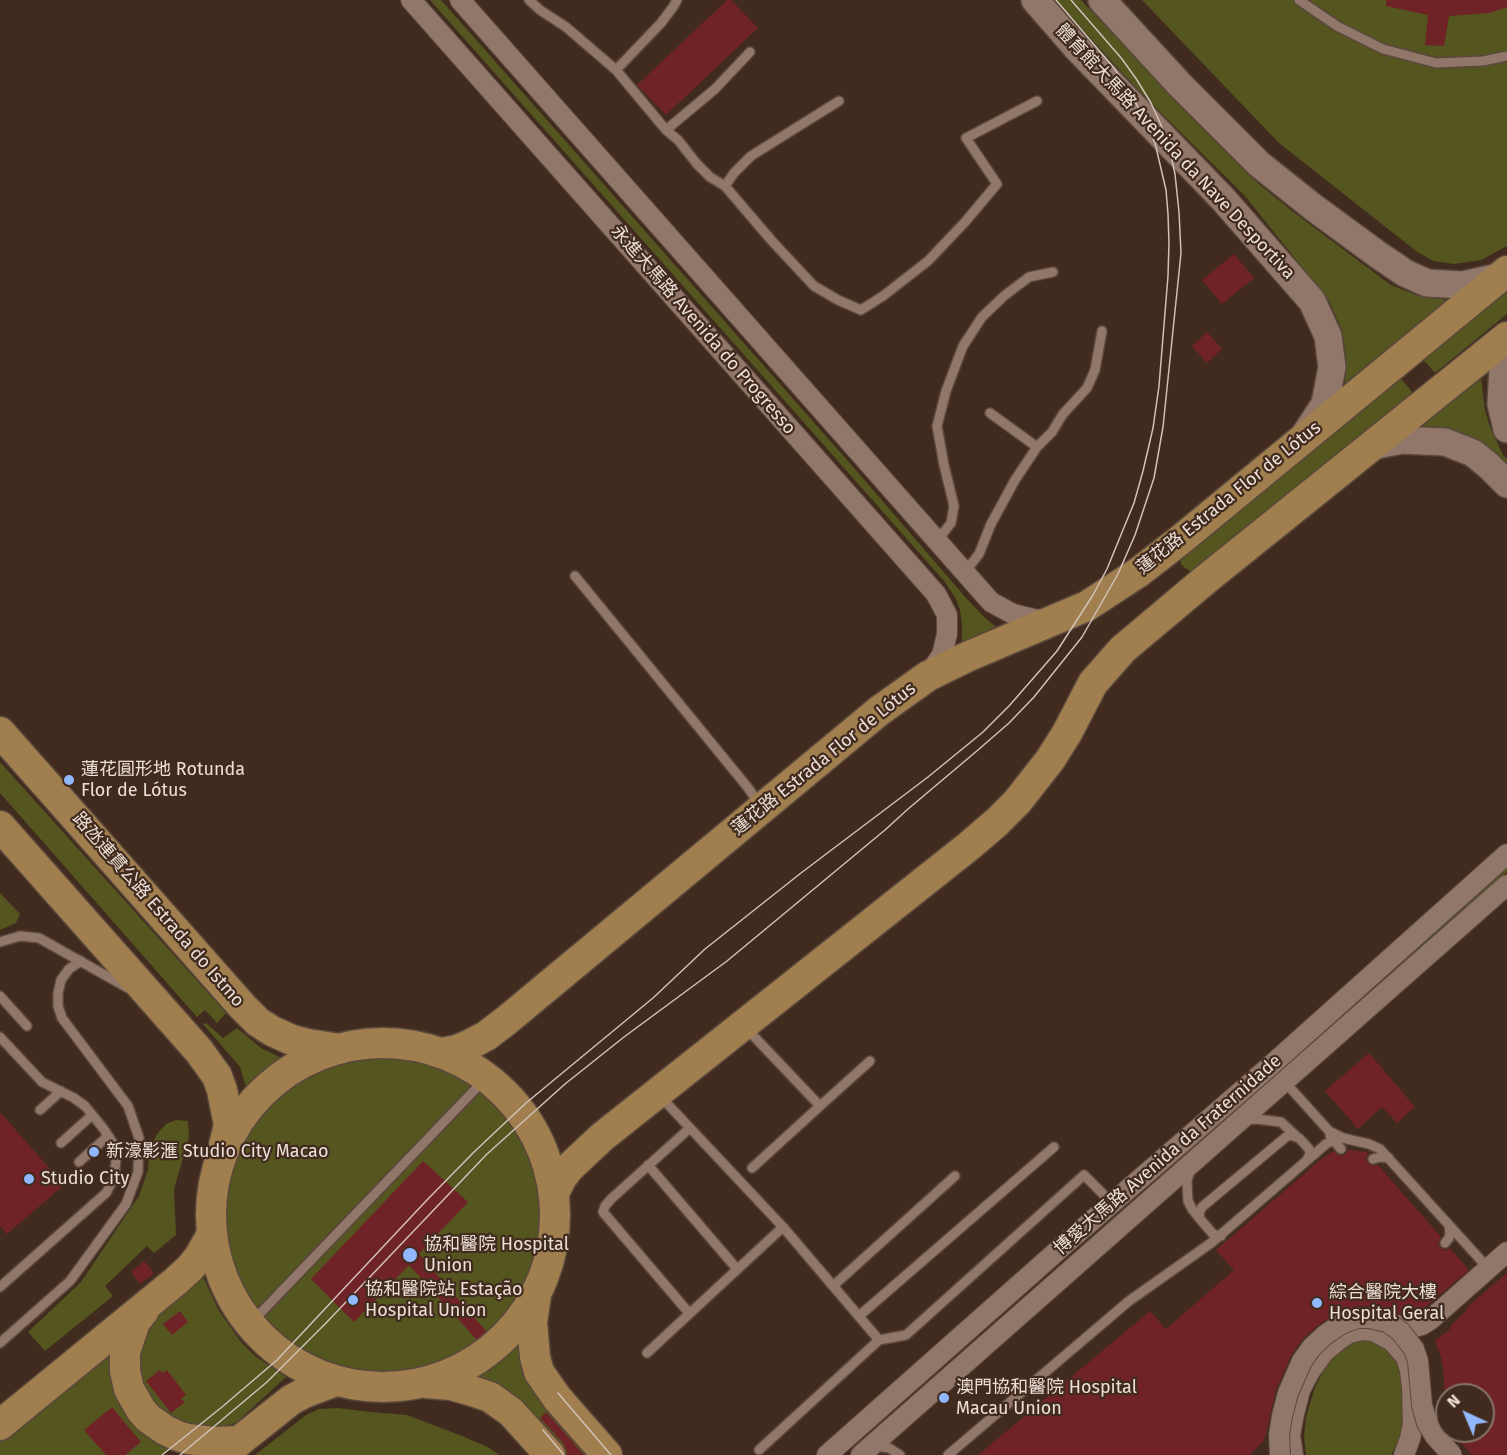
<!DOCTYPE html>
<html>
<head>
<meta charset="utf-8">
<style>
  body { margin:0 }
  #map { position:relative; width:1507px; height:1455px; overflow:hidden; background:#412b1e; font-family:"Fira Sans",sans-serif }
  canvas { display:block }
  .north { position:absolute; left:1435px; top:1383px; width:60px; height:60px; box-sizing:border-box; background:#412b1e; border:2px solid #867368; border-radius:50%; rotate:316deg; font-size:16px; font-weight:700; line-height:24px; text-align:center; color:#eddfd7 }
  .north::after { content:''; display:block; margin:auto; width:21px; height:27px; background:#91b8fd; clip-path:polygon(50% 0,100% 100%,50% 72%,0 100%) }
</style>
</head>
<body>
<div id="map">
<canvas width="1507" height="1455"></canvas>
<div class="north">N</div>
</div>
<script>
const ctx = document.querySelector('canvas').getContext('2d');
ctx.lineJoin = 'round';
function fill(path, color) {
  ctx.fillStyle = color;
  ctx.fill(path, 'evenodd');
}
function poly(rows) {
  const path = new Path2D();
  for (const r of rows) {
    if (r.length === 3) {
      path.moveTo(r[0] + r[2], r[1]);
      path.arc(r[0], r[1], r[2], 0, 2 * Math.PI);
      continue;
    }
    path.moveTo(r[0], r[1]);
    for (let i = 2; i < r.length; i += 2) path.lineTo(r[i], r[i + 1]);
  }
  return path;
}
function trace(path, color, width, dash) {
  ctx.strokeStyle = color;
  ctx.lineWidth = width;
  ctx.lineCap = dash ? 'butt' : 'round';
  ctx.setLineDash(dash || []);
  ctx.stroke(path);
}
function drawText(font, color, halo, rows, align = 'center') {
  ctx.font = font + ' "Fira Sans","Noto Sans SC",sans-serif';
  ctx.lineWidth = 4.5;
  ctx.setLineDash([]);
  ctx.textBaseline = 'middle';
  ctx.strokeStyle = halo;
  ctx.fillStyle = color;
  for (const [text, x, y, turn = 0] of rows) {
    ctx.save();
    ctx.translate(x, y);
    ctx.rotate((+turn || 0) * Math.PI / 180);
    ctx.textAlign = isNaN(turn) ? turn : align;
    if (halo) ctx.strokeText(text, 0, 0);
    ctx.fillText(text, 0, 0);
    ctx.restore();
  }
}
const green = poly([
  [430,0,441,0,855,469,966,598,984,617,1002,632,962,647,962,624,960,610,956,599,945,582],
  [1055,0,1081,0,1198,124,1261,186,1292,211,1391,285,1419,296,1447,300,1345,383,1346,357,1342,330,1329,301,1245,196,1142,94],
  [1142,0,1507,0,1507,246,1481,260,1454,264,1433,261,1416,251,1279,143],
  [1507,288,1507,314,1435,373,1422,358],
  [1398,375,1413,393,1198,571,1193,573,1184,567,1181,564,1181,559,1184,555],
  [1481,377,1485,410,1490,427,1503,455,1507,459,1507,465,1490,449,1477,439,1458,433,1419,425],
  [0,762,226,1013,217,1023,205,1010,197,1017,0,793],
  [1507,867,1507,872,1390,975,1387,972],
  [0,893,20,914,16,923,0,930],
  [206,1023,223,1038,237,1028,261,1048,286,1060,267,1073,248,1094,240,1067,203,1024],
  [383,1214,161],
  [176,1120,188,1121,189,1137,174,1189,176,1235,154,1253,147,1246,105,1286,113,1296,45,1351,28,1332,81,1282,139,1196,148,1170,149,1154,152,1144,157,1134,166,1124],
  [203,1277,219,1311,241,1342,255,1356,286,1377,237,1422,216,1430,171,1424,141,1391,137,1347,146,1326,162,1310],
  [526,1335,600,1455,560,1455,472,1380,490,1370,503,1360,515,1348],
  [1370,1339,1384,1343,1398,1357,1404,1381,1404,1424,1397,1444,1391,1455,1306,1455,1304,1438,1306,1417,1315,1387,1326,1366,1341,1350,1357,1340],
  [117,1347,176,1443,161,1455,0,1455,0,1442],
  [338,1408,370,1412,407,1415,462,1436,488,1447,499,1455,255,1455,306,1415,319,1409]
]);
const building = poly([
  [727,0,731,0,758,28,666,115,637,85],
  [1386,0,1507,0,1507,7,1490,13,1449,16,1444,46,1425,45,1428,15,1386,6],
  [1234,254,1254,278,1222,304,1202,280],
  [1207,332,1222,349,1207,363,1192,346],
  [1369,1053,1415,1107,1397,1123,1382,1107,1358,1129,1325,1091],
  [0,1112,64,1185,7,1234,0,1226],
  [1348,1150,1367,1152,1368,1154,1366,1158,1368,1163,1372,1166,1378,1165,1441,1237,1438,1243,1440,1248,1445,1250,1450,1248,1468,1269,1468,1271,1417,1314,1405,1315,1372,1306,1358,1306,1337,1313,1317,1326,1302,1340,1291,1356,1276,1390,1266,1434,1263,1442,1250,1455,978,1455,1150,1311,1166,1329,1234,1270,1216,1250,1320,1160,1332,1152,1334,1151,1338,1155,1342,1156,1346,1154],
  [423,1161,468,1202,419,1254,506,1354,497,1362,409,1265,354,1322,311,1279],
  [144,1261,154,1273,140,1284,131,1272],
  [1507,1273,1507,1455,1472,1455,1451,1431,1483,1431,1483,1395,1445,1395,1443,1367,1440,1354,1435,1341,1450,1329,1451,1325,1466,1311,1467,1307],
  [180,1311,188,1322,172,1335,163,1324],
  [160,1370,163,1373,167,1370,186,1395,181,1399,185,1402,171,1413,146,1381],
  [112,1407,141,1442,125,1455,106,1455,84,1430],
  [546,1412,584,1455,567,1455,567,1451,563,1443,540,1418]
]);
const service = poly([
  [529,0,540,10,566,27,616,70,661,23,673,7,677,0],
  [1299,0,1337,26,1383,49,1436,63,1483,61,1507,56],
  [616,70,666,130,715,89,750,52],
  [666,130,678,140,697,164,710,177,725,186,734,173,751,156,839,101],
  [725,186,772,241,814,286,838,300,861,310,883,296,928,261,965,222,997,184,966,138,1037,101],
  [990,413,1037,447],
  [937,541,951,523,954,506,944,465,937,426,946,391,963,346,982,317,1004,296,1029,277,1053,272],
  [965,572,979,554,991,524,1015,480,1037,447,1052,432,1063,414,1087,388,1095,370,1102,331],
  [575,576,749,789,760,806],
  [0,942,20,936,39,938,128,988],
  [0,996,27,1026],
  [745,1027,820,1106,752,1168],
  [0,1037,42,1082,74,1098,85,1106,103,1128,113,1143,116,1160,114,1178,106,1193,0,1287],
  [1284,1081,1329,1131,1343,1138,1369,1144,1380,1149,1488,1268],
  [820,1106,870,1061],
  [40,1110,61,1091],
  [1245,1120,1256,1119,1281,1122,1297,1137],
  [1330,1136,1341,1149],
  [61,1143,92,1115],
  [1373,1159,1380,1157,1389,1158],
  [79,1162,108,1136],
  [648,1165,737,1269],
  [1190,1169,1187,1182,1188,1201,1192,1209,1200,1219],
  [783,1227,879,1340],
  [1221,1236,1213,1234,1200,1219,1199,1213,1202,1207,1286,1137,1290,1135,1299,1138,1309,1149,1310,1154,1307,1160],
  [1445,1243,1449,1238,1450,1232,1449,1226],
  [833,1286,955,1176],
  [689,1313,603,1212,605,1206,611,1199,690,1128],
  [859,1316,1054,1147],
  [249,1325,486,1078],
  [0,1343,70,1281,126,1204,138,1172,139,1138,128,1106,62,1018,58,1006,58,993,61,980,69,969,81,961],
  [647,1353,783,1227,659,1095],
  [875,1446,889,1448,900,1455],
  [759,1450,879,1340,906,1335,1084,1175,1113,1204],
  [948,1455,1129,1301,1211,1243,1326,1144,1336,1139,1343,1138]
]);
const minor = poly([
  [411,0,936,594,947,615,947,634,942,655,929,674],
  [460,0,991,602,1013,614,1038,620,1049,618],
  [1387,1322,1403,1327,1414,1327,1422,1325,1430,1320,1507,1252],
  [827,1455,1065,1244,1269,1067,1507,854],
  [861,1455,1507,885],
  [1293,1455,1290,1435,1294,1414,1300,1390,1310,1371,1324,1352,1337,1341,1349,1333,1362,1330,1373,1331,1392,1341,1406,1357,1410,1370,1412,1388,1413,1423,1410,1439,1404,1455]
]);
const secondary = poly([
  [1035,0,1075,46,1223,199,1312,301,1328,336,1332,367,1325,404,1306,433],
  [1102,0,1180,85,1259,164,1313,207,1377,254,1405,273,1427,283,1463,285,1499,277],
  [1507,350,1503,367,1501,404,1507,429],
  [1372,446,1402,440,1445,442,1473,453,1489,466,1507,484]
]);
const primary = poly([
  [0,732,242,1006,258,1022,272,1031,292,1040,308,1044,340,1049],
  [0,826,199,1051,217,1076,222,1090,229,1125,224,1145],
  [383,1215,172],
  [442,1053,457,1050,471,1044,486,1036,507,1020,879,711,928,676,969,656,1087,606,1139,572,1179,541,1507,271],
  [554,1193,561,1179,569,1168,602,1137,969,846,997,822,1017,802,1050,760,1067,733,1093,683,1123,649,1205,580,1507,337],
  [536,1295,532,1322,535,1357,539,1372,557,1398,607,1455],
  [143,1312,135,1322,125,1352,125,1371,129,1389,141,1410,148,1418,165,1430,178,1436,188,1439,213,1442,239,1441],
  [426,1383,451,1385,472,1391,490,1397,511,1412,550,1455],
  [0,1425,176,1281,190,1268,199,1257,211,1236],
  [223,1454,291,1400,304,1393,336,1381]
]);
const tram = poly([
  [558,1393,611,1455],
  [543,1430,564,1455],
  [162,1455,222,1407,277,1360,426,1201,474,1152,526,1103,653,998,705,949,801,873,928,777,983,732,1009,706,1057,651,1093,595,1107,569,1134,503,1143,471,1153,428,1159,386,1168,276,1169,243,1168,214,1166,190,1155,143,1133,97,1114,68,1056,0],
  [180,1455,267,1382,326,1323,487,1154,565,1084,624,1037,727,961,885,830,908,809,978,750,1009,723,1034,697,1082,637,1118,574,1135,535,1154,478,1163,427,1181,253,1179,212,1175,174,1171,155,1161,125,1151,103,1137,80,1122,59,1071,0]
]);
const minorBridge = poly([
  [1280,1455,1279,1435,1282,1416,1288,1393,1302,1361,1312,1347,1325,1335,1341,1324,1358,1318,1369,1318,1387,1322,1400,1331,1414,1349,1418,1361,1422,1405,1427,1423,1435,1436,1452,1455]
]);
const markers = [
  [69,780,6,"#91b8fd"],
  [94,1152,6,"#91b8fd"],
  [29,1179,6,"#91b8fd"],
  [410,1255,8,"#91b8fd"],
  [353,1300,6,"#91b8fd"],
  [1317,1303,6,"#91b8fd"],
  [944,1398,6,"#91b8fd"]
];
const streetNames = [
  ["體育館大馬路 Avenida da Nave Desportiva",1175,152,47],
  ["永進大馬路 Avenida do Progresso",703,330,49],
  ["蓮花路 Estrada Flor de Lótus",1229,498,-39],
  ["蓮花路 Estrada Flor de Lótus",824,759,-39],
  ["路氹連貫公路 Estrada do Istmo",158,910,49],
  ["博愛大馬路 Avenida da Fraternidade",1168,1155,-41]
];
const poiNames = [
  ["蓮花圓形地 Rotunda",81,770],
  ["Flor de Lótus",81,791],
  ["新濠影滙 Studio City Macao",106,1152],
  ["Studio City",41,1179],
  ["協和醫院 Hospital",424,1245],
  ["Union",424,1266],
  ["協和醫院站 Estação",365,1290],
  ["Hospital Union",365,1311],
  ["綜合醫院大樓",1329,1293],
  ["Hospital Geral",1329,1314],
  ["澳門協和醫院 Hospital",956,1388],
  ["Macau Union",956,1409]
];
fill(green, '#54551f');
fill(building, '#6f2327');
trace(service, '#5a483d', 12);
trace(minor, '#5a483d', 22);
trace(secondary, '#5a483d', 30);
trace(primary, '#5a483d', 33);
trace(service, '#917769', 9);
trace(minor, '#917769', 20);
trace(secondary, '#917769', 27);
trace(primary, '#a07e4d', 30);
trace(tram, '#d1c2b9', 1.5);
trace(minorBridge, '#5a483d', 22, []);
trace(minorBridge, '#917769', 20);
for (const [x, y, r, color] of markers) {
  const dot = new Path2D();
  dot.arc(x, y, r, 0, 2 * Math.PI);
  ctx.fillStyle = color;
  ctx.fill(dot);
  trace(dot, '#412b1e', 2);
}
drawText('18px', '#eddfd7', '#412b1e', streetNames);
drawText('18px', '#eddfd7', '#412b1e', poiNames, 'left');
</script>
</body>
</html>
